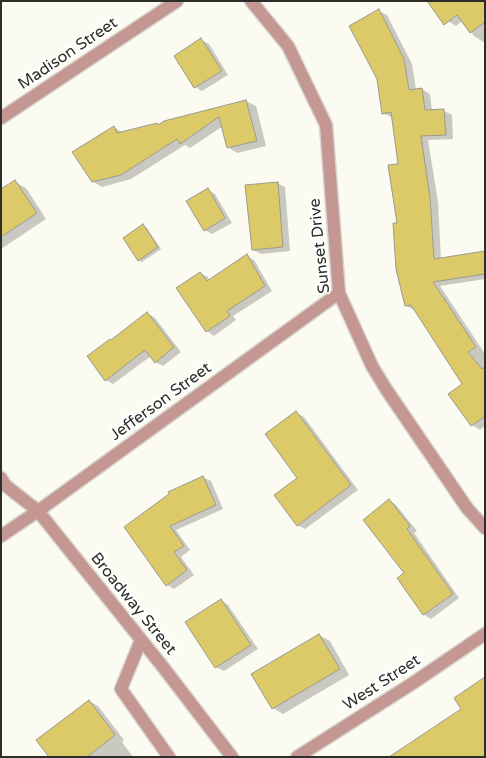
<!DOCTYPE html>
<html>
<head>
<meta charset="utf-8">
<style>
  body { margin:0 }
  #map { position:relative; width:486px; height:758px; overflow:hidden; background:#fcfbf2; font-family:"Varela Round",sans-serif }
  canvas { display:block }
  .frame { position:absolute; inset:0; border:2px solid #2d2d29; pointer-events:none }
</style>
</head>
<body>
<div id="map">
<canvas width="486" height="758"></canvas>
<div class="frame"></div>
</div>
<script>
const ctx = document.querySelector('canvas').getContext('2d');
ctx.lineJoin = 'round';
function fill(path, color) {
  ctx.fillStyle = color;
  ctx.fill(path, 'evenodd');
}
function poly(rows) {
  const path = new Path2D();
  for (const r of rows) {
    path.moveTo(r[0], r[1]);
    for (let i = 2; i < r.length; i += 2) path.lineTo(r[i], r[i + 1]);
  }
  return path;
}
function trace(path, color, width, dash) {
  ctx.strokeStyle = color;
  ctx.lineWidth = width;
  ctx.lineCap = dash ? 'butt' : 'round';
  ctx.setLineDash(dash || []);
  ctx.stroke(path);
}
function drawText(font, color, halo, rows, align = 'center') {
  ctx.font = font + ' "Varela Round",sans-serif';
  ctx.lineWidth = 4;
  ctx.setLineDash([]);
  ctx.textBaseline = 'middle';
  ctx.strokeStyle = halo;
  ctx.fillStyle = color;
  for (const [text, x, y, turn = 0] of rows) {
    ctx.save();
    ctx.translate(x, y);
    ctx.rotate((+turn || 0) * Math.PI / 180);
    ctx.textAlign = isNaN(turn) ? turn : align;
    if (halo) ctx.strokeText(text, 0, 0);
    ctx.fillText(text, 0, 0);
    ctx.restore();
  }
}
const shadow = poly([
  [437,1,485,1,485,43,474,36,462,21,456,26,448,21],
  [379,11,387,15,412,64,416,90,422,89,430,94,432,111,444,111,452,115,453,139,428,140,438,202,441,260,485,253,485,279,440,286,485,354,485,429,483,427,480,430,472,425,464,384,416,310,414,310,406,306,398,224,399,165,393,117,391,117,383,113],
  [201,40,209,44,228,75,202,91,195,87],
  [246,101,256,106,266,146,237,153,228,147,223,126,190,148,185,145,131,179,102,187,92,181,114,127,123,133,157,124,160,126],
  [15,182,26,188,46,219,1,249,1,191],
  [277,183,285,187,290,251,261,254,253,250],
  [208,190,215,194,232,223,212,234,205,230],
  [143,226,147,228,161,249,142,262,139,260],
  [247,256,254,260,272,291,233,316,236,320,214,336,207,331,200,273,208,277,210,281],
  [147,313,155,318,181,352,163,366,155,362,151,356,113,384,106,380],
  [296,413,304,417,358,490,305,529,297,525,298,478],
  [203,477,211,481,223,509,176,530,190,550,181,557,194,575,174,589,167,585,125,527],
  [389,500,396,505,417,531,414,533,459,598,431,619,423,614,406,573],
  [221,600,228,605,258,649,224,671,216,667,187,623],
  [319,635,330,641,349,675,283,714,273,708],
  [89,701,98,706,124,740,122,742,133,757,50,757]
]);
const building = poly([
  [427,1,485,1,485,22,470,33,457,15,444,25,427,1],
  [379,9,404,59,409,90,422,88,425,110,444,109,446,135,421,136,430,197,434,259,485,251,485,274,433,282,476,347,468,352,482,369,485,367,485,418,484,417,471,426,448,394,462,384,411,305,405,306,396,269,393,223,397,223,388,165,398,164,391,112,382,114,377,79,349,26,379,9],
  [201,38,222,71,194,88,174,56,201,38],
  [246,100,257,141,227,148,219,117,180,144,177,139,121,175,92,182,72,152,114,126,117,133,157,123,158,125,164,121,246,100],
  [15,180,37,213,1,237,1,189,15,180],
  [278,182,283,247,252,250,245,185,278,182],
  [208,188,225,218,204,231,186,201,208,188],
  [143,224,158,247,138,261,123,238,143,224],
  [247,254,265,286,227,311,230,316,206,332,176,288,200,272,207,281,247,254],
  [147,312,174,347,155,363,145,350,105,381,87,356,110,339,111,340,147,312],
  [296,411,351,485,297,526,274,495,297,478,265,434,296,411],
  [203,476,216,505,170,526,184,546,174,552,187,570,166,586,124,527,169,494,168,492,203,476],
  [389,499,410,526,407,529,453,594,423,615,397,578,404,573,363,520,389,499],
  [221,599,251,645,215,668,185,622,221,599],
  [319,634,340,669,272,709,251,674,319,634],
  [485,677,485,757,389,757,461,709,454,698,485,677],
  [89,700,115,735,87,757,49,757,36,740,89,700]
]);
const lane = poly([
  [141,640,121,689,169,757]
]);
const street = poly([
  [251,1,288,46,326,125,339,293,372,366,386,389,467,508,485,528],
  [1,118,177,1],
  [1,478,5,485,38,511,163,667,232,757],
  [1,536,38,511,339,293],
  [297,757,413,683,485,634]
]);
const streetNames = [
  ["Madison Street",68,54,-34],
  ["Sunset Drive",320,246,-96],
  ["Jefferson Street",161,402,-36],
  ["Broadway Street",133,604,51],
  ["West Street",382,683,-33]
];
fill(shadow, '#0003');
fill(building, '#dbca67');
trace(building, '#9b9991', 1);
trace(lane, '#d7d6ce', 15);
trace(street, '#d7d6ce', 15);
trace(lane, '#c49793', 12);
trace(street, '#c49793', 12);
drawText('16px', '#2d2d29', '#fff', streetNames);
</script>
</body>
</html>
